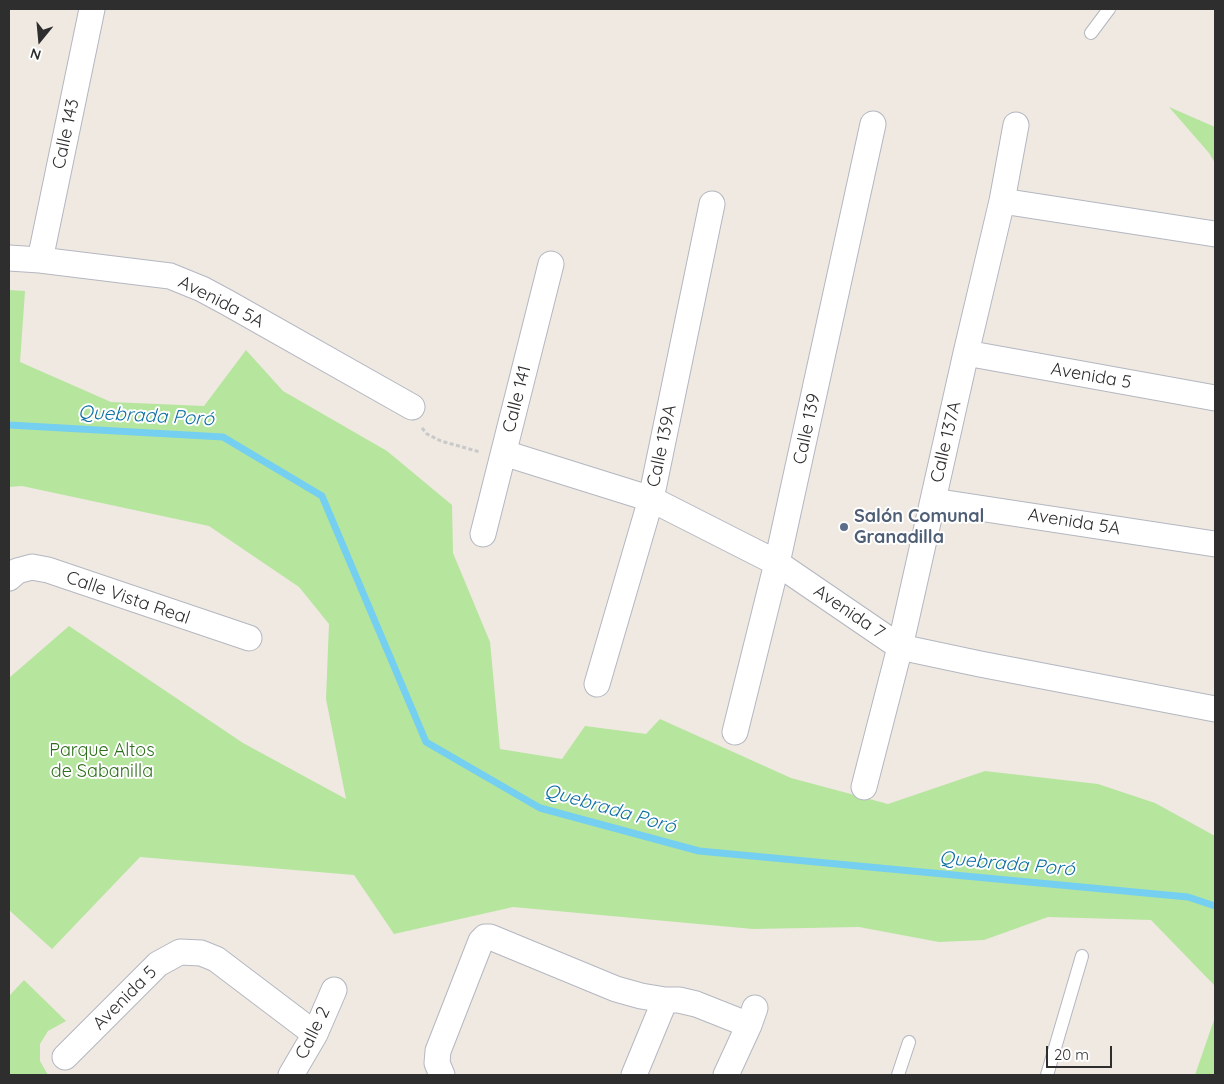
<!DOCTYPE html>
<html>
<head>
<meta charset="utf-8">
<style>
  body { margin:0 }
  #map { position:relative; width:1224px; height:1084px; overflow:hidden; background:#efe9e1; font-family:Quicksand,sans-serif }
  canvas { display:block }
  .frame { position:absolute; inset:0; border:10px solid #2e2e2e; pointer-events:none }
  .north { position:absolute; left:15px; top:15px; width:50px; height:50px; -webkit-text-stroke:4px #fff; paint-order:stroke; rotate:197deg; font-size:14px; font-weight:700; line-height:20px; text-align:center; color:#2e2e2e }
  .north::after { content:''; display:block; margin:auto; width:18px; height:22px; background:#2e2e2e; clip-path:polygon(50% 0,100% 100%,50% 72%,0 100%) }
  .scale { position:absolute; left:1046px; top:1046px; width:66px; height:22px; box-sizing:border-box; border:2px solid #2e2e2e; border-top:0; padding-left:6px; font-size:15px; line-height:18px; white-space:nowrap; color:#2e2e2e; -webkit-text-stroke:4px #fff; paint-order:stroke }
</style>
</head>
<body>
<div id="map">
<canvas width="1224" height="1084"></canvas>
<div class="frame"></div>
<div class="north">N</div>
<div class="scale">20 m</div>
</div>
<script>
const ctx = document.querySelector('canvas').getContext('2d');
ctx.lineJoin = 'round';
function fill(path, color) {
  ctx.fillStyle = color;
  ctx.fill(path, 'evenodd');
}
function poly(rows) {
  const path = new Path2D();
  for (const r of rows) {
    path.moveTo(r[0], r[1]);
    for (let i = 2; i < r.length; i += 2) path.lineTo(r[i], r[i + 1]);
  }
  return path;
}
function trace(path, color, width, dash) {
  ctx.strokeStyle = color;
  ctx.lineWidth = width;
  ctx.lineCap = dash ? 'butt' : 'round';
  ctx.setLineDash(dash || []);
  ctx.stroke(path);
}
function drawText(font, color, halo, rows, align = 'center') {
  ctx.font = font + ' Quicksand,sans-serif';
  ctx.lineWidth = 4;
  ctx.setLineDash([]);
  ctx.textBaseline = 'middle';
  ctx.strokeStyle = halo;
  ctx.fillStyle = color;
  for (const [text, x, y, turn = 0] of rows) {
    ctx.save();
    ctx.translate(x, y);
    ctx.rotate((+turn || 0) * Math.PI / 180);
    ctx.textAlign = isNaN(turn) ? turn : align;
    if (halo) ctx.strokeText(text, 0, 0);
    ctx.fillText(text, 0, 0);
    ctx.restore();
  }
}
const green = poly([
  [1169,107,1215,127,1215,163,1209,153],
  [9,290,25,291,20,362,111,402,204,406,246,350,283,391,387,451,452,505,453,553,490,642,500,749,562,759,585,726,646,734,660,719,791,778,888,804,985,771,1098,784,1155,803,1215,836,1215,986,1151,920,1048,917,984,940,939,942,859,927,753,929,513,907,394,934,354,875,140,857,52,949,9,910,9,678,69,626,243,743,346,799,326,699,329,624,299,587,209,526,22,486,9,487],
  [24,980,66,1021,48,1031,40,1044,40,1061,48,1075,9,1075,9,996],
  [1215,1017,1215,1075,1195,1075]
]);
const stream = poly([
  [9,425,223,437,322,496,426,742,540,808,699,851,1188,897,1215,906]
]);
const path = poly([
  [422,428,427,434,441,441,480,452]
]);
const lane = poly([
  [1091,33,1109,9],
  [898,1075,909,1042],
  [1047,1075,1082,956]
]);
const street = poly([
  [1002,201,1215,234],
  [9,258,40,260,170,276,202,289,228,303,412,407],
  [40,260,92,9],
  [966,353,1215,398],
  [504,453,651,499,777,563,900,647,980,664,1215,709],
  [933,501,1215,544],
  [483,534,551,264],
  [9,578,17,571,32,567,48,570,249,638],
  [597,684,651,499,712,204],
  [735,732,777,563,873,124],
  [864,787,900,647,966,353,1002,201,1016,125],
  [665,1000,679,1000,696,1004,749,1025],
  [65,1057,158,964,180,952,201,953,216,959,315,1034],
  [291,1075,315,1034,334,990],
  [442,1075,437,1063,438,1051,481,941,485,937,490,937,616,989,641,996,665,1000,634,1075],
  [726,1075,749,1025,755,1008]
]);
const markers = [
  [844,527,5,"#5c6f8a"]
];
const streetNames = [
  ["Calle 143",66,134,-78],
  ["Avenida 5A",221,302,27],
  ["Avenida 5",1091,376,10],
  ["Calle 141",517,399,-76],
  ["Calle 139",807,429,-78],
  ["Calle 137A",946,442,-77],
  ["Calle 139A",662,446,-78],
  ["Avenida 5A",1074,522,9],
  ["Calle Vista Real",128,598,19],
  ["Avenida 7",849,612,34],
  ["Avenida 5",125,998,-45],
  ["Calle 2",313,1033,-64]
];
const serviceNames = [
  ["Salón Comunal",854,517],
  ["Granadilla",854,538]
];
const parkNames = [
  ["Parque Altos",102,751],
  ["de Sabanilla",102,772]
];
const waterNames = [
  ["Quebrada Poró",146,416,3],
  ["Quebrada Poró",610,809,16],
  ["Quebrada Poró",1007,864,5]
];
fill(green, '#b6e59e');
trace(stream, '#75cff0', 7);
trace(lane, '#b4b7c1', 14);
trace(street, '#b4b7c1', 27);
trace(path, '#c9c9c9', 3, [4, 2.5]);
trace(lane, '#fff', 12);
trace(street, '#fff', 25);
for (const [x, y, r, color] of markers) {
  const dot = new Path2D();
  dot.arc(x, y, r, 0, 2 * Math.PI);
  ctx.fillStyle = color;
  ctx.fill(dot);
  trace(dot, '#fff', 2);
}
drawText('18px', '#2e2e2e', '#fff', streetNames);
drawText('bold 18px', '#4e5e75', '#fff', serviceNames, 'left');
drawText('18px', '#2c6e1b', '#fff', parkNames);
drawText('italic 19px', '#0d6fa3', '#fff', waterNames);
</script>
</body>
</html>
